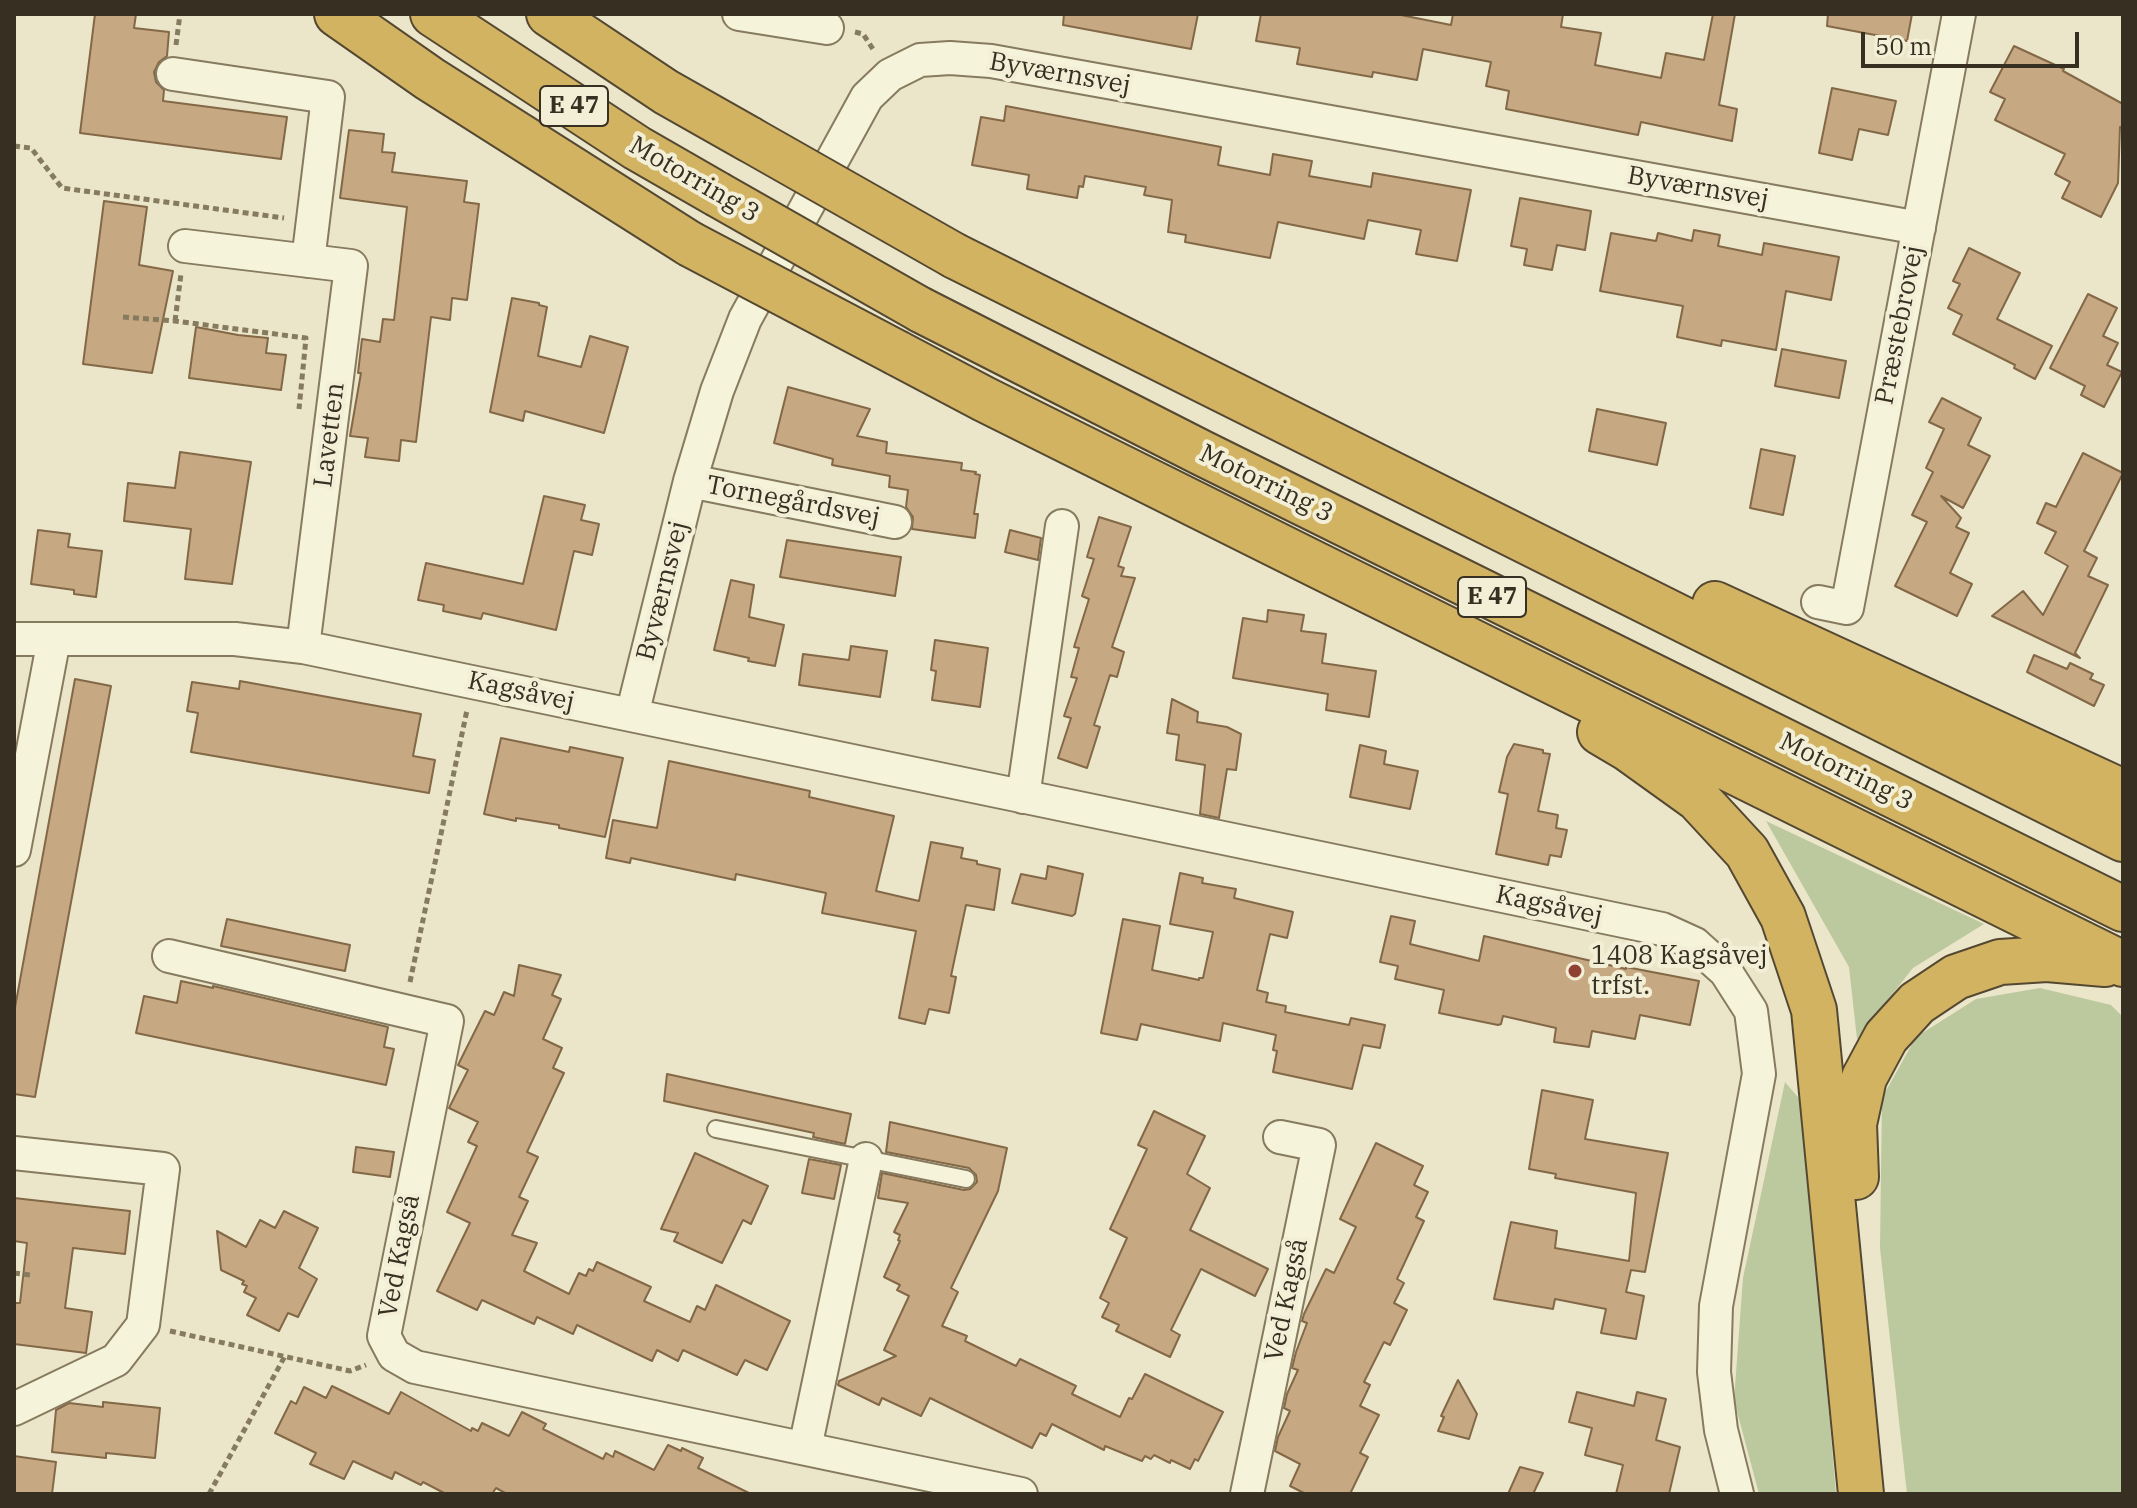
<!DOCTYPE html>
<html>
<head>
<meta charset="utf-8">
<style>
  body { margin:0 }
  #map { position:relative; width:2137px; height:1508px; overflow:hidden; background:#ebe6c9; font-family:"IBM Plex Serif",serif }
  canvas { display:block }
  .frame { position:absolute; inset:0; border:16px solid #372f21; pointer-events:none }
  .scale { position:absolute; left:1861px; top:32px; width:218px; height:36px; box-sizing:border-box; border:4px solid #372f21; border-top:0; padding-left:10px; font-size:24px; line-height:28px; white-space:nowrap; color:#372f21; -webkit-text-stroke:6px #f3efd7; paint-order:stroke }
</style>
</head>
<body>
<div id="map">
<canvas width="2137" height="1508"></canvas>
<div class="frame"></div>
<div class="scale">50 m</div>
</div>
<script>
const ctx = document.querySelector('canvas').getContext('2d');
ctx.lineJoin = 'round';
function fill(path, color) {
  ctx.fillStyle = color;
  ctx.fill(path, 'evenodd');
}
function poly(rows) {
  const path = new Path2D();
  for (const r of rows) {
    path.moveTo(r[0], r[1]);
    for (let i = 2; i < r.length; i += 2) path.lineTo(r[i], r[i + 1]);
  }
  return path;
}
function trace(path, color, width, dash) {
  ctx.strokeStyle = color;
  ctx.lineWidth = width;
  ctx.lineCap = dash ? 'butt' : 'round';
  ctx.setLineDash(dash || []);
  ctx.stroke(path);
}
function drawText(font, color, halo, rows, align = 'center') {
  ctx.font = font + ' "IBM Plex Serif",serif';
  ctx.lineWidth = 8;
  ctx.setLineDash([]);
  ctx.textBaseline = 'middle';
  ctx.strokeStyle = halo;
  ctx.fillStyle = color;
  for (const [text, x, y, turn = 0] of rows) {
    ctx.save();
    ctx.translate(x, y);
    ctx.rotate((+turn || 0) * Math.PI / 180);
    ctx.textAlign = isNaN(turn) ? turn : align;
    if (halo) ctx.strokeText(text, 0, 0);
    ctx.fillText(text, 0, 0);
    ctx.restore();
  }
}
const green = poly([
  [1766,821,1984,924,1913,968,1857,1039,1849,967],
  [2040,988,2111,1005,2123,1017,2123,1494,1907,1494,1880,1248,1882,1098,1916,1037,1976,999],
  [1785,1082,1802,1102,1836,1494,1759,1494,1734,1400,1743,1278]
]);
const building = poly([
  [95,14,136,14,134,28,169,32,167,56,159,62,154,72,156,82,164,90,163,101,287,117,281,159,80,133,95,14],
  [1064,14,1198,14,1191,49,1063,25,1064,14],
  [1261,14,1396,14,1451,25,1453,14,1563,14,1561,27,1601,33,1595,65,1661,78,1666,53,1704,60,1713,14,1735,14,1719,105,1737,109,1732,141,1641,122,1638,135,1506,109,1509,91,1486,86,1491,62,1423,49,1417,80,1373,72,1372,77,1297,64,1300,48,1256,41,1261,14],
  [1828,14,1912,14,1907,41,1827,26,1828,14],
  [2014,46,2064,69,2063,71,2123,104,2123,128,2120,127,2118,183,2101,217,2062,198,2070,182,2055,174,2065,154,1995,120,2005,99,1990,92,2014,46],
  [1832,88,1896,101,1888,135,1859,129,1852,160,1819,153,1832,88],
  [1006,106,1221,147,1218,165,1270,175,1273,154,1312,161,1309,176,1371,187,1373,173,1471,190,1457,261,1416,254,1421,230,1368,220,1364,239,1278,222,1270,258,1185,242,1186,235,1168,232,1172,200,1144,195,1146,187,1085,176,1083,187,1079,186,1077,198,1027,189,1029,175,972,165,981,117,1004,121,1006,106],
  [349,130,384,134,382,152,395,153,392,172,467,181,464,202,479,204,467,300,452,298,450,320,431,317,416,442,401,440,399,461,365,457,368,438,350,436,361,373,358,373,362,339,380,342,383,319,394,320,407,207,340,198,349,130],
  [1520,198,1591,211,1585,250,1557,245,1552,270,1524,265,1527,249,1511,246,1520,198],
  [104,201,147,207,139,265,173,271,152,373,83,364,104,201],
  [1694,230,1720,235,1718,246,1762,255,1764,243,1839,257,1831,300,1786,291,1776,350,1722,340,1721,346,1677,337,1683,306,1600,291,1611,233,1656,241,1658,233,1692,241,1694,230],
  [1969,248,2020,273,1997,319,2052,346,2035,379,2014,368,2015,365,1953,334,1962,315,1948,308,1960,284,1953,281,1969,248],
  [2088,294,2117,308,2103,336,2118,343,2107,365,2122,372,2104,407,2081,395,2085,386,2050,368,2088,294],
  [512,298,539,303,539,305,547,307,538,356,581,367,590,336,628,347,604,433,525,411,523,421,490,412,512,298],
  [196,327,238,335,268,338,266,353,286,355,281,390,189,378,196,327],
  [1782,349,1846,361,1839,398,1775,386,1782,349],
  [788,387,870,409,857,436,887,442,886,453,962,463,961,470,976,472,975,474,980,475,974,514,978,514,975,538,912,529,913,517,906,507,908,490,889,487,890,476,832,465,833,459,774,443,788,387],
  [1942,398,1981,418,1968,445,1990,456,1963,508,1941,496,1961,518,1956,527,1969,533,1950,573,1972,584,1957,616,1895,586,1927,522,1912,515,1933,472,1926,468,1944,429,1929,422,1942,398],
  [1597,409,1666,423,1657,465,1589,451,1597,409],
  [1761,449,1795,456,1783,515,1750,508,1761,449],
  [180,452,251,462,232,584,185,579,191,529,124,521,128,483,175,488,180,452],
  [2083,453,2123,473,2084,551,2097,558,2088,576,2108,585,2075,653,2080,658,1992,616,2023,591,2043,615,2068,566,2045,553,2056,532,2037,523,2046,503,2056,507,2083,453],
  [544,496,585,505,581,520,599,524,592,555,574,551,556,630,483,613,481,619,443,611,444,605,418,600,426,563,523,584,544,496],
  [1099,517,1131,527,1118,566,1124,568,1121,576,1135,578,1112,647,1124,652,1117,677,1110,675,1094,725,1100,727,1087,768,1058,758,1071,718,1064,716,1077,678,1071,677,1079,648,1074,647,1089,599,1082,596,1094,559,1087,557,1099,517],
  [38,530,70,534,68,547,102,551,96,597,74,594,74,590,31,584,38,530],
  [1010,530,1041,538,1038,560,1005,552,1010,530],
  [787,540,901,557,895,596,780,577,787,540],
  [731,580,754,585,749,617,784,625,775,666,748,661,749,658,714,650,731,580],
  [1268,610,1304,615,1301,631,1326,634,1322,663,1376,671,1369,717,1326,710,1328,694,1233,678,1243,618,1267,622,1268,610],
  [935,640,988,648,980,707,932,700,936,671,931,670,935,640],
  [851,646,887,651,880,697,799,685,803,654,849,660,851,646],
  [2034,655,2067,669,2070,663,2093,674,2090,679,2104,685,2094,706,2027,672,2034,655],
  [75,679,111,686,35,1097,14,1094,14,1013,75,679],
  [240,681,421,714,413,756,435,760,429,793,191,752,198,713,187,711,192,682,239,689,240,681],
  [1172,699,1198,712,1197,722,1227,727,1241,734,1236,770,1227,769,1219,818,1200,814,1205,765,1176,760,1179,735,1167,733,1172,699],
  [501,738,569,752,570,747,623,758,605,837,559,828,559,825,516,818,516,821,484,814,501,738],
  [1514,744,1543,750,1543,753,1550,754,1538,811,1558,815,1556,828,1567,830,1561,857,1550,855,1548,865,1496,854,1508,794,1499,792,1507,757,1514,744],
  [1360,745,1386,751,1384,764,1418,771,1410,809,1350,797,1360,745],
  [669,761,810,791,809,797,894,816,876,891,919,901,931,842,963,848,961,858,977,861,977,864,1000,869,994,910,966,905,951,976,956,977,949,1013,929,1009,925,1024,899,1018,916,931,822,913,826,893,736,874,735,880,631,858,630,863,606,858,613,820,657,828,669,761],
  [1048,866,1083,874,1075,914,1072,916,1012,903,1021,874,1046,879,1048,866],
  [1180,873,1203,878,1202,883,1236,889,1234,898,1293,912,1287,938,1270,934,1257,990,1268,993,1266,1002,1286,1006,1285,1012,1349,1025,1351,1018,1385,1025,1380,1048,1363,1045,1352,1089,1273,1072,1277,1051,1273,1050,1276,1035,1223,1023,1220,1041,1141,1024,1137,1040,1101,1033,1123,919,1160,926,1152,970,1199,980,1199,978,1203,978,1213,932,1170,924,1180,873],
  [1391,916,1415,921,1410,944,1479,961,1484,936,1626,969,1626,967,1699,981,1690,1025,1640,1015,1635,1039,1592,1031,1589,1047,1554,1042,1556,1028,1503,1016,1501,1024,1498,1025,1439,1013,1444,990,1395,979,1398,966,1380,962,1391,916],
  [227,919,350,945,345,971,221,946,227,919],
  [519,965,561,975,552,995,561,999,543,1039,562,1048,553,1068,564,1073,527,1152,538,1157,519,1197,528,1201,512,1235,537,1243,524,1271,569,1294,579,1273,586,1276,589,1269,593,1271,597,1262,651,1287,644,1301,690,1322,697,1306,705,1310,716,1285,790,1321,767,1370,745,1360,737,1375,683,1350,678,1361,657,1350,652,1361,577,1325,573,1334,537,1317,534,1324,482,1300,477,1310,437,1291,470,1223,447,1212,477,1146,468,1142,478,1122,449,1108,468,1070,458,1065,485,1011,494,1015,504,992,514,996,519,965],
  [181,981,213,988,213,986,388,1027,384,1047,394,1049,386,1085,136,1033,144,996,177,1003,181,981],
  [667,1074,851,1114,845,1144,813,1137,814,1133,664,1101,667,1074],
  [1542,1090,1593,1100,1585,1139,1668,1153,1645,1272,1631,1270,1626,1292,1644,1296,1636,1339,1601,1333,1606,1309,1555,1299,1553,1309,1494,1299,1511,1222,1557,1231,1555,1248,1629,1261,1636,1193,1555,1178,1556,1174,1529,1169,1542,1090],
  [1154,1111,1205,1136,1187,1174,1210,1188,1190,1230,1268,1269,1255,1296,1201,1269,1171,1330,1180,1335,1170,1357,1116,1331,1119,1325,1102,1317,1109,1303,1100,1298,1127,1238,1110,1229,1147,1149,1138,1145,1154,1111],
  [890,1122,1007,1148,998,1191,951,1288,958,1292,942,1326,967,1336,965,1341,1016,1366,1020,1359,1076,1386,1072,1394,1120,1417,1129,1398,1132,1399,1145,1374,1223,1412,1198,1461,1195,1459,1190,1469,1171,1460,1170,1463,1154,1455,1151,1459,1145,1456,1142,1461,1105,1446,1104,1450,1052,1424,1046,1436,1040,1433,1032,1448,930,1398,921,1416,882,1398,879,1405,838,1385,839,1381,896,1356,884,1350,909,1296,897,1290,900,1285,884,1277,900,1241,898,1240,900,1235,894,1232,908,1203,878,1198,882,1173,964,1190,970,1189,977,1182,976,1175,969,1168,886,1152,890,1122],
  [1376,1143,1423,1166,1414,1185,1428,1192,1416,1217,1424,1221,1397,1279,1404,1283,1394,1303,1407,1310,1390,1345,1384,1342,1364,1382,1370,1385,1360,1406,1379,1415,1360,1453,1368,1457,1350,1494,1306,1494,1290,1486,1300,1464,1275,1451,1278,1437,1290,1411,1284,1408,1287,1394,1298,1370,1292,1368,1296,1352,1307,1323,1302,1321,1304,1314,1326,1269,1334,1273,1356,1227,1340,1219,1376,1143],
  [356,1147,394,1152,390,1177,353,1172,356,1147],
  [695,1153,768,1186,751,1224,743,1220,722,1263,674,1241,678,1233,661,1229,695,1153],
  [809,1159,841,1165,834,1199,802,1193,809,1159],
  [14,1198,130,1211,125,1254,73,1248,65,1308,92,1312,86,1353,14,1344,14,1303,20,1303,27,1243,14,1241,14,1198],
  [284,1211,318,1228,299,1268,317,1279,298,1317,288,1313,279,1331,247,1315,256,1298,244,1292,247,1286,242,1284,244,1281,221,1270,217,1231,246,1247,260,1220,275,1228,284,1211],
  [1458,1380,1477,1414,1469,1439,1438,1431,1444,1417,1441,1416,1458,1380],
  [332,1386,389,1414,401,1392,471,1431,472,1428,478,1431,482,1423,509,1436,522,1412,546,1424,543,1429,603,1459,606,1453,613,1457,615,1451,654,1470,668,1445,681,1451,682,1448,703,1458,698,1468,751,1494,507,1494,496,1488,492,1494,446,1494,423,1482,421,1485,395,1472,392,1479,353,1461,344,1479,310,1464,316,1453,275,1433,291,1401,296,1404,304,1387,326,1398,332,1386],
  [1577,1392,1634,1406,1637,1392,1666,1399,1656,1440,1680,1447,1669,1494,1616,1494,1623,1465,1585,1455,1592,1428,1569,1422,1577,1392],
  [103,1402,160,1408,155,1458,106,1453,106,1458,52,1452,56,1410,69,1403,103,1407,103,1402],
  [14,1456,56,1462,52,1494,14,1494,14,1456],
  [1520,1467,1543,1473,1533,1494,1508,1494,1520,1467]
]);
const path = poly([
  [855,32,863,34,875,52],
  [176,45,180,14],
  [14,146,31,148,62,188,284,218],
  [123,317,175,321,306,338,299,409],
  [175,321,181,274],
  [410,982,467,710],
  [14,1273,30,1275],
  [170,1331,350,1371,366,1365],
  [209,1494,285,1356]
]);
const lane = poly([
  [716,1129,966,1179]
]);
const street = poly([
  [739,14,827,28],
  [173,74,328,97,308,261],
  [185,246,351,266,303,647],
  [690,481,895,522],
  [1818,602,1847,608,1959,14],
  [14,639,235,639,303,647,1662,929,1695,944,1726,972,1751,1011,1759,1074,1716,1306,1714,1372,1721,1430,1737,1494],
  [632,715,690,481,717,391,745,319,867,97,890,75,920,60,950,58,991,61,1919,228],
  [1023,797,1062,526],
  [14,850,54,639],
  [169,956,447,1021,384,1336,394,1355,415,1367,1021,1494],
  [14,1153,163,1169,143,1325,116,1360,14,1409],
  [805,1448,866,1159],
  [1247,1494,1319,1145,1280,1137]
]);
const highway = poly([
  [337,14,430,79,690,244],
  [433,14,637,148,717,194],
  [549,14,666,92,749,139],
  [955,256,2123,839],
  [921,310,1202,453,2123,909],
  [897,353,984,399,1315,564,2123,964],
  [1715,604,2123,792],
  [1600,732,1627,748,1698,799,1747,852,1783,917,1814,1010,1861,1494],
  [1856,1177,1854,1124,1864,1078,1886,1037,1917,1003,1956,977,2000,962,2047,959,2105,964]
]);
const highwayBridge = poly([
  [749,139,955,256],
  [717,194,921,310],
  [690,244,897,353]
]);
const markers = [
  [1575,971,8,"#8f4234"]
];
const shields = [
  [574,106,68],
  [1492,597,68]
];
const shieldNames = [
  ["E 47",574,106],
  ["E 47",1492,597]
];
const streetNames = [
  ["Byværnsvej",1060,74,10],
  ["Motorring 3",694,180,30],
  ["Byværnsvej",1698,188,10],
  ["Præstebrovej",1900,325,-79],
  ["Lavetten",330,435,-83],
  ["Motorring 3",1266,484,26],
  ["Tornegårdsvej",793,502,11],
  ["Byværnsvej",663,591,-76],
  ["Kagsåvej",521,692,12],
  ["Motorring 3",1846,772,26],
  ["Kagsåvej",1549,906,12],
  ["Ved Kagså",400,1256,-79],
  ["Ved Kagså",1287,1300,-78]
];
const poiNames = [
  ["1408 Kagsåvej",1591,956],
  ["trfst.",1591,986]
];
fill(green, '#bcc89d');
fill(building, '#c6a982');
trace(building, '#836847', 2);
trace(lane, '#867a5f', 20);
trace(street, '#867a5f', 36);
trace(highway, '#544832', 48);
trace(path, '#867a5f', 5, [6, 4]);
trace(lane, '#f6f3db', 16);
trace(street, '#f6f3db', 32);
trace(highway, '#d2b362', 44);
trace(highwayBridge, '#544832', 48, []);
trace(highwayBridge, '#d2b362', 44);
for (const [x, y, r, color] of markers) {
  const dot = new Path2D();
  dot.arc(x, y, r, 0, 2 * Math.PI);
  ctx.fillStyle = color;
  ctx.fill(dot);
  trace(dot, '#f3efd7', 3);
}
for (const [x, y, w] of shields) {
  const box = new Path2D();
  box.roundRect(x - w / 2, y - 20, w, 40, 6);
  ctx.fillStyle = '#f3efd7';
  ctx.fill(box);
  trace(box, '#372f21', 2);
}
drawText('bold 24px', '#372f21', null, shieldNames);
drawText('26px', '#372f21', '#f3efd7', streetNames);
drawText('26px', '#372f21', '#f3efd7', poiNames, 'left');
</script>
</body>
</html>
